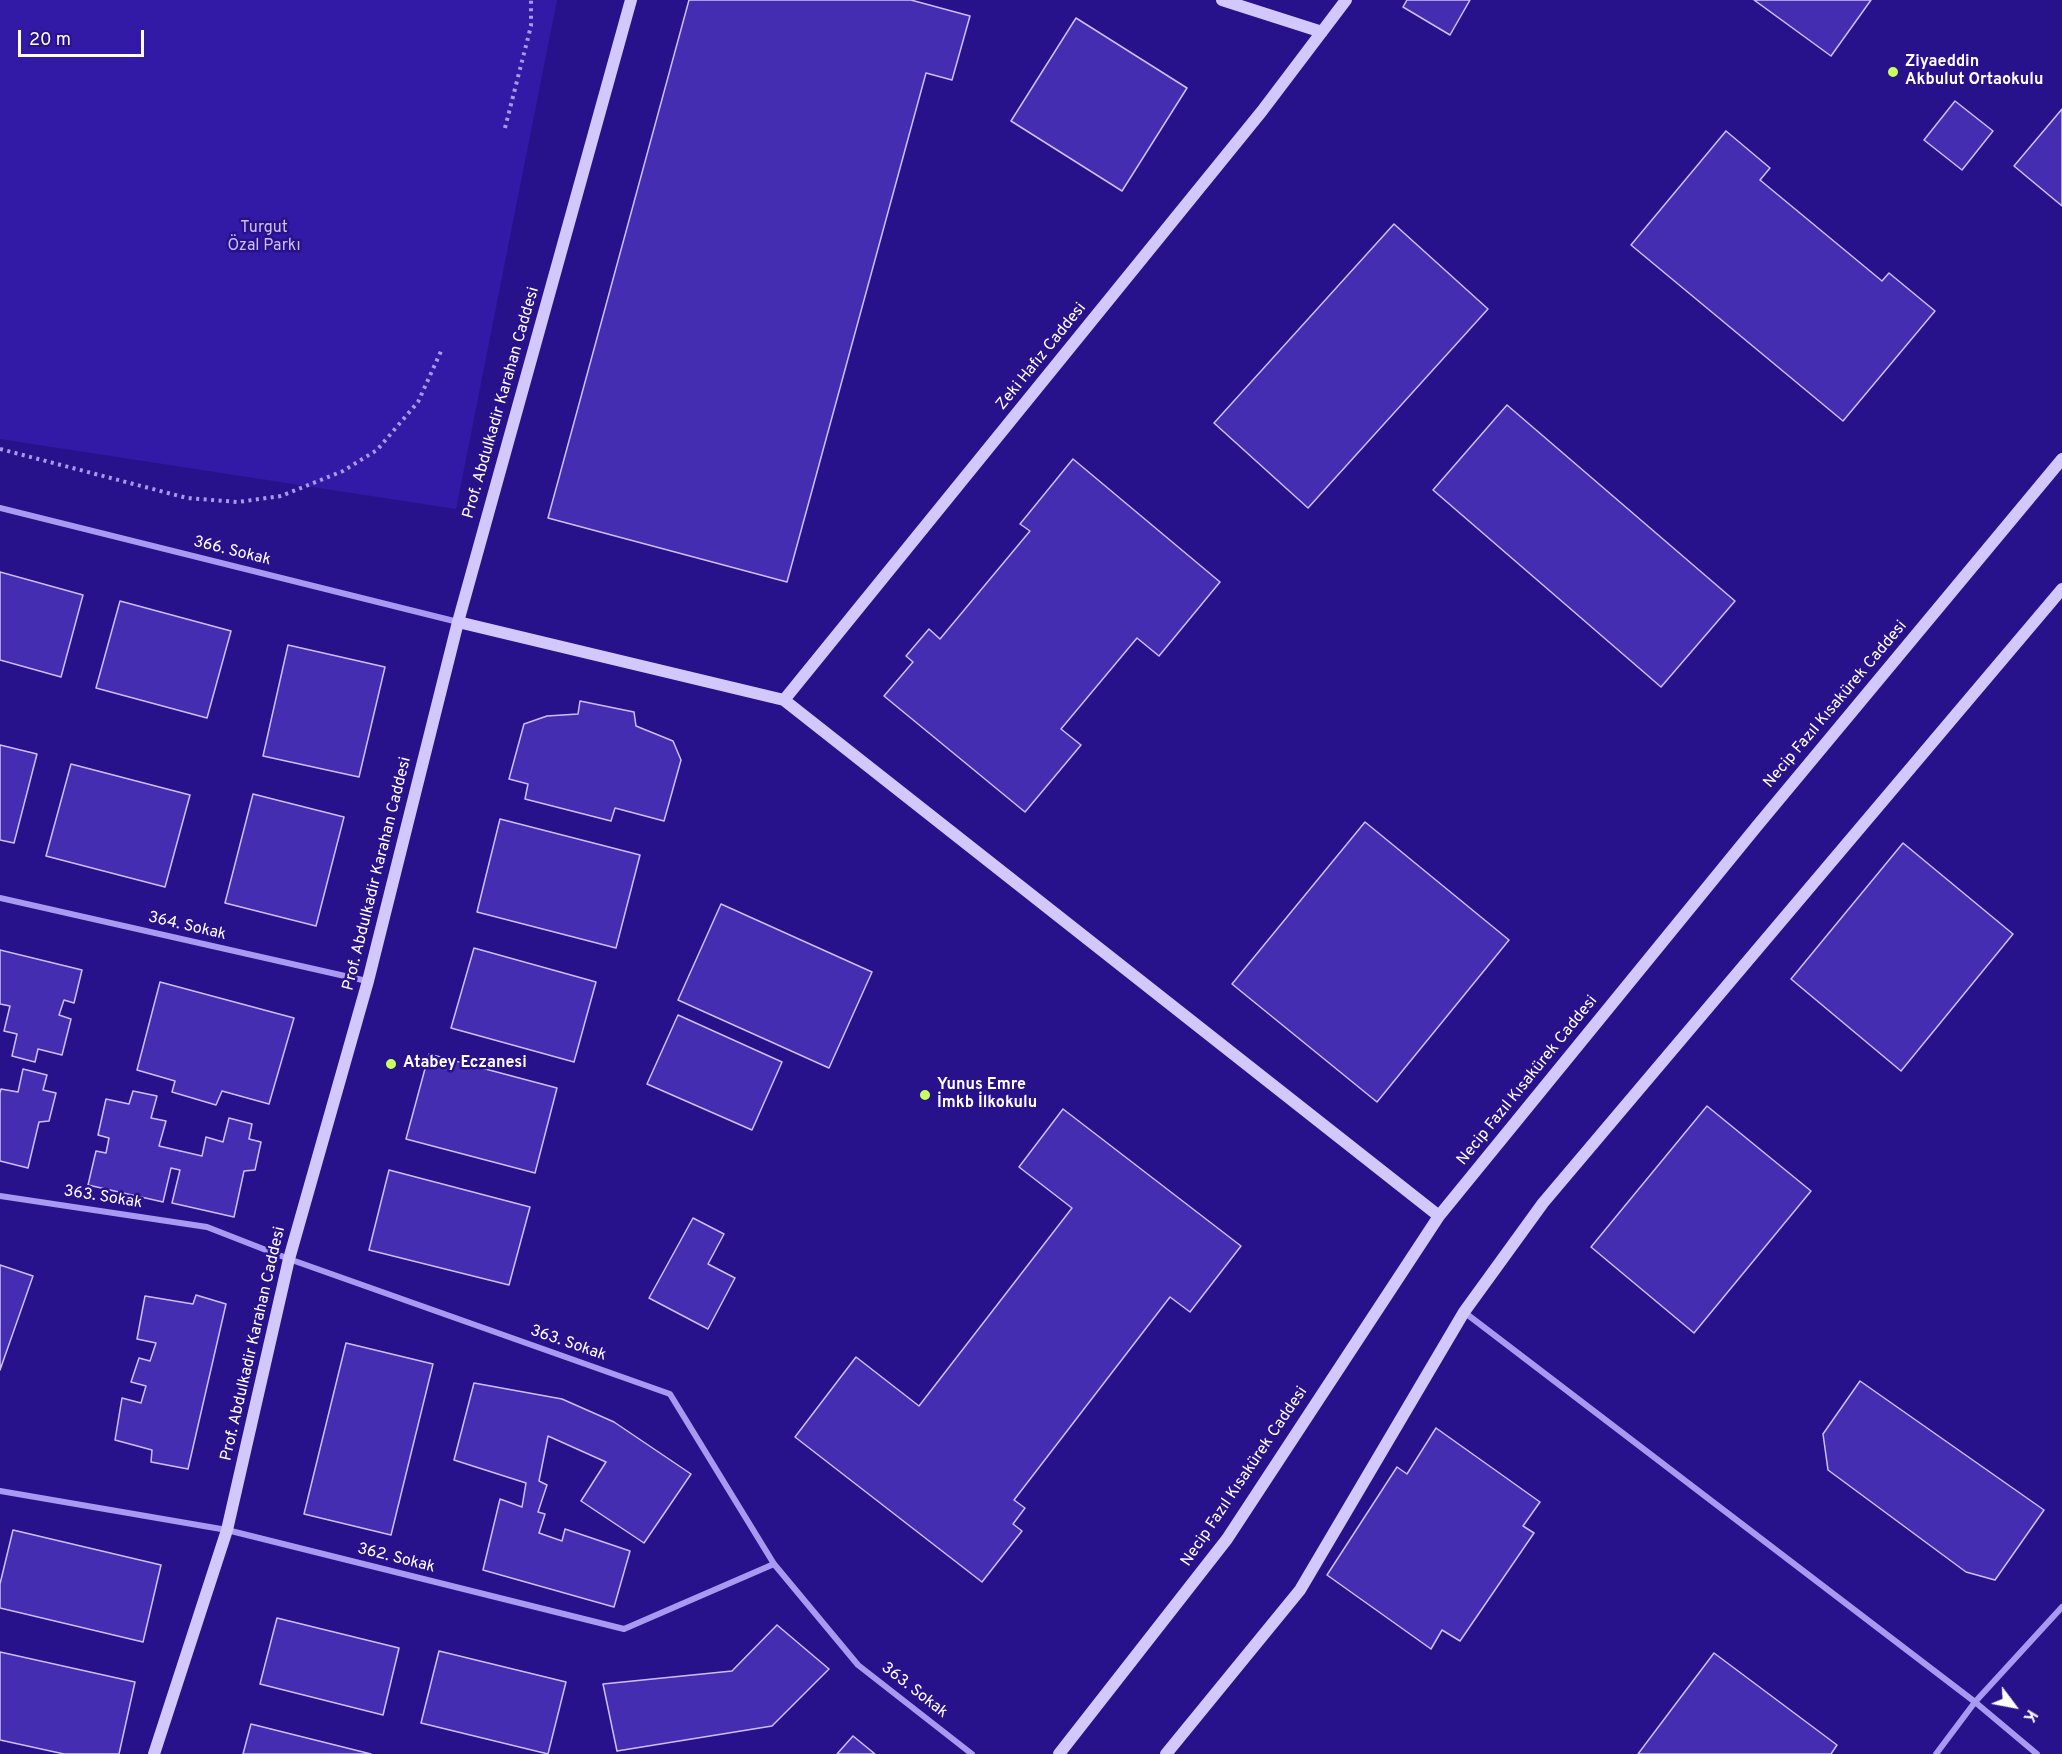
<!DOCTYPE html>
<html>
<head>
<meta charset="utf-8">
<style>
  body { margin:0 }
  #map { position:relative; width:2062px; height:1754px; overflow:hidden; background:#28128c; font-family:Overpass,sans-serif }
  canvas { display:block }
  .north { position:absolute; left:1984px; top:1676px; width:60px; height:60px; -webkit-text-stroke:4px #28128c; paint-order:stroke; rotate:122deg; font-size:16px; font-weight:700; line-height:24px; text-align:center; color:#fff }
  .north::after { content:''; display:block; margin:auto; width:21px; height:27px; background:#fff; clip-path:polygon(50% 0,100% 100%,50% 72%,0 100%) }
  .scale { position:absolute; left:18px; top:30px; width:126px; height:27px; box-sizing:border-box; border:3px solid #fff; border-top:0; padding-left:8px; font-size:18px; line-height:21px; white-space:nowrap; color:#fff; -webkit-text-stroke:4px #28128c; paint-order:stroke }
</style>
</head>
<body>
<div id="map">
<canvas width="2062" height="1754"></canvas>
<div class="north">K</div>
<div class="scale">20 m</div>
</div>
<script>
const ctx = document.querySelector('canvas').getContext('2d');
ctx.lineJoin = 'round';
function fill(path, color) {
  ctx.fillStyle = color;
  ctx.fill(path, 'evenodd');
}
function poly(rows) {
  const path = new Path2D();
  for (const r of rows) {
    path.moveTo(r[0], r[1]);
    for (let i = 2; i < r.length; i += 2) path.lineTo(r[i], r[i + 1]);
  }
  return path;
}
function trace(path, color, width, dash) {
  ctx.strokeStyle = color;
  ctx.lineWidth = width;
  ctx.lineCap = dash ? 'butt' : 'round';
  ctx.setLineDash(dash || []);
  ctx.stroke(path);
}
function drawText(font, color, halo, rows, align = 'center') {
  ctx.font = font + ' Overpass,sans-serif';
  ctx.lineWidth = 5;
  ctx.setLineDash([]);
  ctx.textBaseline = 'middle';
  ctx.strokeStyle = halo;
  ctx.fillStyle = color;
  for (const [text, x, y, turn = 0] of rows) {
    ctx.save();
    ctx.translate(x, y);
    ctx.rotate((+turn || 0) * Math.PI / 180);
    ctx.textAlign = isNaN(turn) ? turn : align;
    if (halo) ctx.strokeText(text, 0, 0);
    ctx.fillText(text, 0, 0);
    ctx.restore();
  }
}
const green = poly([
  [0,0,557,0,456,509,0,439]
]);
const building = poly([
  [689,0,911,0,970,16,952,80,926,73,787,582,548,518,689,0],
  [1407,0,1470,0,1450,35,1403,7,1407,0],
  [1754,0,1871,0,1831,56,1754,0],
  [1076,18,1187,88,1122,191,1011,121,1076,18],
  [1955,101,1993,131,1962,170,1924,140,1955,101],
  [2062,109,2062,206,2014,166,2062,109],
  [1726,131,1770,168,1760,180,1882,281,1889,273,1935,311,1843,421,1631,245,1726,131],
  [1394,224,1488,309,1308,508,1214,423,1394,224],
  [1507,405,1735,601,1661,687,1433,490,1507,405],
  [1073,459,1220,582,1159,656,1137,638,1061,729,1081,745,1025,812,884,696,913,662,906,656,929,629,940,639,1030,531,1020,524,1073,459],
  [0,572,83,595,61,677,0,660,0,572],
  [120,601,231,631,207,718,96,688,120,601],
  [288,645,385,667,359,777,263,756,288,645],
  [580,701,634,712,636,726,673,741,681,760,664,821,615,808,611,821,525,799,528,784,509,779,524,724,547,716,578,714,580,701],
  [0,745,37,754,14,843,0,840,0,745],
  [71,764,190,795,165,887,46,856,71,764],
  [253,794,344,817,316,926,225,903,253,794],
  [500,819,640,855,616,948,477,912,500,819],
  [1365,822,1509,940,1377,1102,1232,984,1365,822],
  [1903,843,2013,934,1901,1071,1791,979,1903,843],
  [721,904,872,972,829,1068,678,1000,721,904],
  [474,948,596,982,574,1062,451,1028,474,948],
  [0,950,82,970,74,1003,64,1000,59,1015,71,1019,62,1055,38,1049,35,1062,12,1056,17,1034,4,1031,10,1006,0,1004,0,950],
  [160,982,294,1018,269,1104,222,1091,216,1105,172,1092,175,1081,137,1070,160,982],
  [678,1015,782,1062,752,1130,647,1084,678,1015],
  [429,1054,557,1088,535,1173,406,1139,429,1054],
  [23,1069,47,1075,43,1090,56,1093,49,1121,39,1122,28,1168,0,1161,0,1093,1,1089,18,1092,23,1069],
  [133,1091,157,1096,151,1118,166,1121,159,1146,202,1156,206,1137,223,1142,229,1118,252,1124,249,1139,261,1142,255,1170,244,1171,234,1217,172,1203,180,1170,171,1168,163,1202,88,1185,96,1151,106,1153,109,1138,98,1135,106,1099,129,1104,133,1091],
  [1707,1106,1811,1191,1694,1333,1591,1247,1707,1106],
  [1063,1109,1241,1246,1190,1312,1170,1297,1014,1500,1025,1508,1013,1524,1022,1531,982,1582,795,1437,856,1357,919,1406,1072,1208,1019,1167,1063,1109],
  [389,1170,530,1207,509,1285,369,1250,389,1170],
  [693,1218,724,1234,708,1264,735,1278,708,1329,649,1298,693,1218],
  [0,1265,33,1276,0,1370,0,1265],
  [196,1295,226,1304,188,1469,151,1462,152,1450,115,1440,122,1398,141,1403,146,1386,131,1382,139,1358,150,1361,156,1343,137,1339,145,1296,193,1304,196,1295],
  [346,1343,433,1364,391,1535,304,1514,346,1343],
  [1860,1381,2044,1510,1995,1580,1966,1572,1828,1470,1823,1434,1860,1381],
  [474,1383,562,1399,614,1422,691,1474,644,1543,581,1501,606,1462,548,1436,539,1481,547,1485,538,1512,545,1514,539,1533,562,1541,565,1529,630,1551,614,1607,483,1570,500,1499,522,1507,526,1483,454,1460,474,1383],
  [1436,1428,1540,1502,1523,1526,1534,1533,1460,1641,1442,1630,1431,1649,1327,1575,1397,1467,1407,1474,1436,1428],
  [13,1530,161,1565,143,1642,0,1608,0,1584,13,1530],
  [277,1618,399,1648,383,1715,260,1684,277,1618],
  [777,1625,829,1669,772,1726,617,1751,603,1684,732,1671,777,1625],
  [439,1651,566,1682,548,1754,421,1723,439,1651],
  [0,1652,135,1682,119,1754,64,1754,0,1740,0,1652],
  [1714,1653,1837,1745,1831,1754,1638,1754,1714,1653],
  [251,1724,371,1754,243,1754,251,1724],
  [853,1736,875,1754,837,1754,853,1736]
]);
const path = poly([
  [505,128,531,26,531,0],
  [0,449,187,498,238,502,281,496,343,471,377,450,418,402,442,349]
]);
const street = poly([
  [0,508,458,622],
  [0,898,367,981],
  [0,1196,207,1227,289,1259,670,1394,774,1564,858,1665,972,1754],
  [1464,1312,1975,1702,2037,1754],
  [0,1491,227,1530,624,1629,774,1564],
  [1936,1754,1975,1702,2062,1607]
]);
const secondary = poly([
  [1222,0,1322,32],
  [458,622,784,700,1439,1216],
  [784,700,1262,111,1346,0],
  [154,1754,227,1530,289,1259,368,981,458,622,631,0],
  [1059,1754,1227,1539,1439,1216,1757,826,2062,459],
  [1166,1754,1300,1590,1464,1312,1543,1203,2062,589]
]);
const markers = [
  [1893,72,6,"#c8ff5a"],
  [391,1064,6,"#c8ff5a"],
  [925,1095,6,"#c8ff5a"]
];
const poiNames = [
  ["Ziyaeddin",1905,63],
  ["Akbulut Ortaokulu",1905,81],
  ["Atabey Eczanesi",403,1064],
  ["Yunus Emre",937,1086],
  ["İmkb İlkokulu",937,1104]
];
const parkNames = [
  ["Turgut",264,229],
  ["Özal Parkı",264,247]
];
const streetNames = [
  ["Zeki Hafız Caddesi",1042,357,-51],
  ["Prof. Abdulkadir Karahan Caddesi",502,403,-74],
  ["366. Sokak",232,552,14],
  ["Necip Fazıl Kısakürek Caddesi",1836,705,-50],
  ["Prof. Abdulkadir Karahan Caddesi",378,874,-76],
  ["364. Sokak",187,927,13],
  ["Necip Fazıl Kısakürek Caddesi",1528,1081,-51],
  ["363. Sokak",103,1198,9],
  ["Prof. Abdulkadir Karahan Caddesi",254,1344,-77],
  ["363. Sokak",568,1344,19],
  ["Necip Fazıl Kısakürek Caddesi",1245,1477,-56],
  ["362. Sokak",396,1559,14],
  ["363. Sokak",914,1691,38]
];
fill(green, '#321aa6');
fill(building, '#442db0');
trace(building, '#cbc1fc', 1.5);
trace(path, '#a99af1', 4, [3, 4.5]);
trace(street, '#a99af1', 6);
trace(secondary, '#d2c8fc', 12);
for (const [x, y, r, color] of markers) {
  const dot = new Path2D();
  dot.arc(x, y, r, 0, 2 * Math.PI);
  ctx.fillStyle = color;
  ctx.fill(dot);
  trace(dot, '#28128c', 2);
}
drawText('bold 16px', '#fff', '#28128c', poiNames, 'left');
drawText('16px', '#cbc1fc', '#28128c', parkNames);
drawText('16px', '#fff', '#28128c', streetNames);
</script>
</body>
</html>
